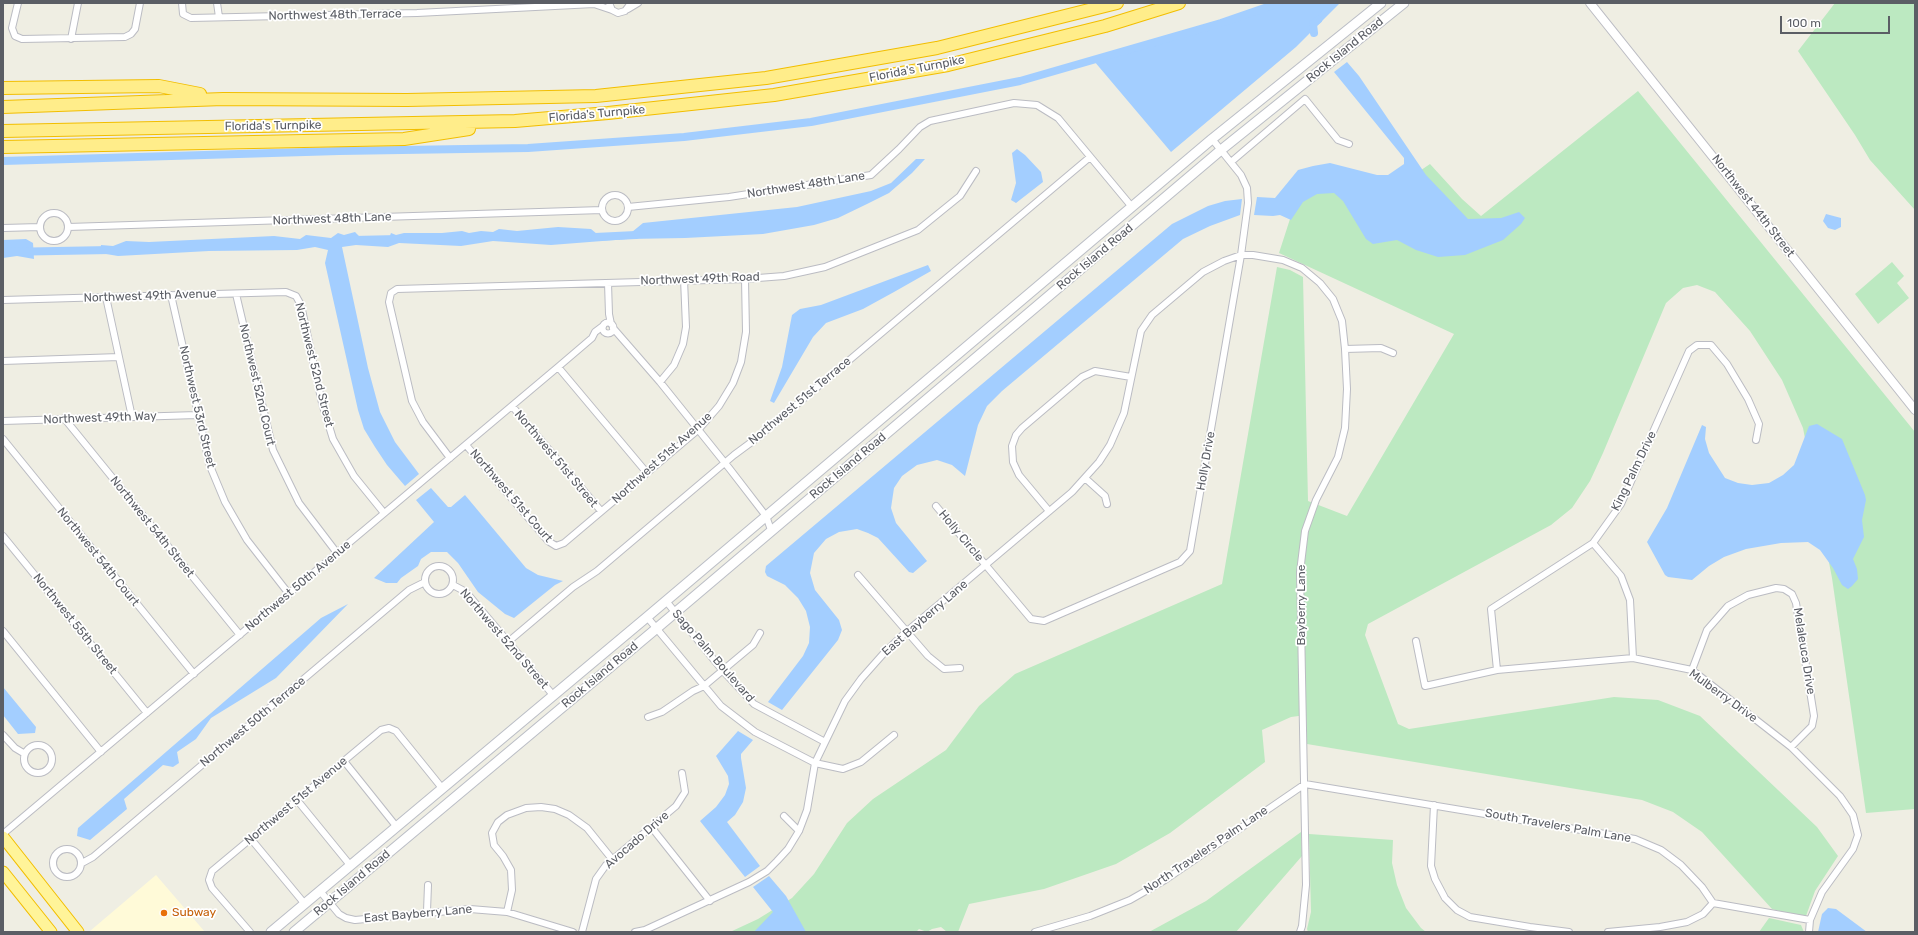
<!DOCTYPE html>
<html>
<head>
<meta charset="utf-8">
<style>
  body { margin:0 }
  #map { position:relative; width:1918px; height:935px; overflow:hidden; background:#efeee3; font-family:Rubik,sans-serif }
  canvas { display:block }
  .frame { position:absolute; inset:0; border:4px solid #5b5e65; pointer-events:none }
  .scale { position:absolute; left:1780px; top:16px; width:110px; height:18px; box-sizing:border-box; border:2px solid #5b5e65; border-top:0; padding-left:5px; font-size:12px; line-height:14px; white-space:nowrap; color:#5b5e65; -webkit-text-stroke:3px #fff; paint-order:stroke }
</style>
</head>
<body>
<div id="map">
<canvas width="1918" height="935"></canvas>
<div class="frame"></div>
<div class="scale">100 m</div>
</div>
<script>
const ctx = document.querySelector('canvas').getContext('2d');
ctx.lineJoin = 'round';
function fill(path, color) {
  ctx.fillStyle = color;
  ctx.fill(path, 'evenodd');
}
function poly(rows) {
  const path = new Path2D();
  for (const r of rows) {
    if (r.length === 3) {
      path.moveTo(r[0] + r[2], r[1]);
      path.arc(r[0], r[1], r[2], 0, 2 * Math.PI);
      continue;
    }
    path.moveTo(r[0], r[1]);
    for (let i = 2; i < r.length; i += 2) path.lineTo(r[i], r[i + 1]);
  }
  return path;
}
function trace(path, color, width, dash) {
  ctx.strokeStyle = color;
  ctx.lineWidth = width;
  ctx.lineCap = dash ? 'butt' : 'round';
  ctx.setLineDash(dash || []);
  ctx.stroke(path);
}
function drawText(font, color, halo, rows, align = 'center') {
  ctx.font = font + ' Rubik,sans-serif';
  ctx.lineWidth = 3.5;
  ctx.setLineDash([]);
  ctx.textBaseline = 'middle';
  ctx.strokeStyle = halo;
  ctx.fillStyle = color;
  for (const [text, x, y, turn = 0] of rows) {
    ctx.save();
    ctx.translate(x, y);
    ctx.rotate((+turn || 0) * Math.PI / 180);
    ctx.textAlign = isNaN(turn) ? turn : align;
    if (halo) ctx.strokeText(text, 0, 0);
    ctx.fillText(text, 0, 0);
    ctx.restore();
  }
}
const commercial = poly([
  [156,875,205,932,90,932,90,931]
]);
const green = poly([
  [1835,3,1915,3,1915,210,1870,160,1855,135,1798,51],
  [1638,91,1915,432,1915,809,1866,813,1832,578,1803,428,1782,380,1750,331,1715,292,1697,285,1683,288,1666,303,1603,453,1590,481,1572,508,1551,525,1368,624,1365,635,1398,724,1409,729,1614,697,1658,700,1700,716,1817,827,1838,856,1815,891,1806,916,1800,917,1772,909,1702,832,1673,812,1642,800,1307,744,1306,715,1291,717,1262,730,1265,762,1170,833,1116,864,1044,889,969,904,958,932,947,932,941,927,932,929,927,932,919,929,916,932,730,932,758,919,792,898,814,874,847,823,873,799,946,750,979,706,1015,674,1222,584,1277,267,1290,270,1303,277,1308,501,1347,516,1454,334,1279,253,1300,188,1405,181,1430,164,1462,199,1481,216],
  [1892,262,1904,276,1897,283,1909,298,1878,324,1855,294],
  [1301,832,1302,856,1236,932,1149,932,1206,901],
  [1309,834,1393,840,1392,863,1397,885,1406,908,1421,928,1426,932,1308,932,1307,929,1311,912],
  [1769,918,1801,925,1804,932,1759,932]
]);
const water = poly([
  [1279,3,1340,3,1296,47,1171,152,1094,61,1221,23],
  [1347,62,1359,76,1426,175,1468,219,1501,218,1519,212,1525,218,1521,224,1503,240,1465,255,1438,257,1416,250,1397,240,1373,244,1366,239,1343,201,1334,193,1317,194,1303,202,1291,220,1280,215,1273,216,1254,215,1257,197,1275,198,1298,170,1313,166,1330,163,1377,175,1388,175,1404,164,1404,158,1334,72],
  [1017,149,1025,155,1041,172,1043,182,1016,203,1011,200,1016,183,1012,153],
  [916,159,925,159,912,173,889,193,867,204,838,218,814,225,763,234,685,238,628,239,551,245,493,241,461,246,399,243,388,247,356,245,342,247,368,368,380,412,395,442,419,474,405,486,387,465,375,447,364,429,358,410,325,263,328,250,315,247,297,250,209,251,118,256,100,253,101,245,113,246,126,241,149,242,274,236,300,239,306,235,331,238,338,233,344,235,355,232,365,242,387,243,391,233,396,235,404,233,442,233,462,231,469,233,481,231,493,232,499,229,517,231,558,227,591,229,597,234,606,233,606,238,616,239,626,237,627,233,632,232,643,223,797,207,871,191,891,183],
  [1242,199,1240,215,1210,226,1183,239,1002,391,987,406,978,425,965,476,952,465,937,460,917,465,902,476,894,488,891,508,896,523,927,561,913,573,909,572,878,538,868,533,857,529,839,532,826,539,814,553,810,573,815,590,839,620,842,630,838,640,782,710,768,702,803,656,809,643,810,627,806,611,798,598,785,585,767,576,765,572,766,566,1172,224,1208,206,1225,201],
  [1826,214,1841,218,1841,227,1835,230,1828,228,1823,221],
  [26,239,33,243,34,259,17,256,3,258,3,240],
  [928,265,931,271,894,292,863,309,826,323,813,337,774,403,770,401,782,367,792,315,800,309,821,305],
  [1817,424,1842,439,1865,495,1866,500,1862,520,1864,537,1853,559,1857,569,1858,579,1852,586,1848,589,1842,585,1833,568,1820,550,1808,542,1781,543,1746,549,1724,557,1709,566,1692,580,1668,577,1665,575,1647,542,1667,508,1702,425,1706,427,1705,439,1709,453,1725,478,1738,483,1752,485,1769,483,1783,475,1794,465,1809,426],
  [431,488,448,507,451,507,465,495,526,568,538,575,563,581,555,585,514,618,505,614,478,592,458,563,447,552,431,552,421,559,418,566,401,578,397,583,386,583,374,578,434,522,416,500],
  [348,604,276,678,211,718,196,739,177,752,179,763,173,767,163,765,124,799,127,809,90,840,77,836,78,828,321,618],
  [3,687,36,727,35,733,18,734,3,715],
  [738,731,753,740,741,754,741,758,746,788,743,802,735,815,727,822,760,866,745,877,700,821,716,807,725,795,729,784,728,776,716,756],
  [769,876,786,896,806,932,754,932,773,912,753,887],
  [1828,908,1836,909,1867,932,1818,932,1822,914]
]);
const canal = poly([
  [1314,33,1313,24,1318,20],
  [3,161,339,151,528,148,684,137,811,122,1020,81,1221,23,1279,3],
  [595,237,636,235],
  [354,240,398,239],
  [3,252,110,250]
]);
const minor = poly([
  [18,3,12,28,15,36,22,39,125,37,131,34,135,29,140,3],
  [182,3,183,14,191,18,417,13,594,4,612,10],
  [217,3,219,17],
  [609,3,612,10,618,13,625,11,631,3],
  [628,9,638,3],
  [71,39,78,3],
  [1231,162,1305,99,1338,140,1349,144],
  [615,208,13],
  [628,207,729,197,871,175,899,149,920,127,930,121,1014,103,1037,105,1058,118,1132,207],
  [54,227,14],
  [68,227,602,210],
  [3,228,40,227],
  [608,283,609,314,611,324],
  [236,294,273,450,299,503,337,553],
  [171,295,210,466,225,502,247,540,289,594],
  [106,297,132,417],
  [3,300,286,292,296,296,301,305,322,403,333,439,354,476,384,513],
  [608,328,5.5],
  [613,328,660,382,729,468,766,516,771,530],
  [1345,349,1381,348,1393,353],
  [3,361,119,357],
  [558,367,647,473],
  [660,382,674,365,683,344,686,327,684,279],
  [512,406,601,511],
  [64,418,240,635],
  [3,421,197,415],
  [3,439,194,674],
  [466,445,548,541,556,546,564,543,699,429,719,406,733,383,741,362,746,332,745,279],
  [450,458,423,422,412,401,389,302,391,293,397,289,745,279,784,276,825,267,918,230,960,196,976,171],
  [1085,478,1105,496,1107,504],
  [936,506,1031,619,1044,621,1180,562,1190,551,1241,255,1248,203,1247,188,1241,175,1212,139],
  [1049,511,1019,475,1013,462,1012,446,1016,435,1022,428,1082,377,1095,371,1131,377],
  [3,536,147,713],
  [1593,543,1621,576,1630,600,1633,658],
  [439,580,14],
  [858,575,928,656,944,669,960,668],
  [453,585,466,592,553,695],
  [666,601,723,671,754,704,825,742],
  [647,617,721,706,755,732,815,763,843,769,861,762,894,735],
  [3,631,101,752],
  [1416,641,1425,686,1497,670,1633,658,1692,670,1791,747,1840,796,1853,815,1858,835,1853,849,1822,892,1810,920,1809,932],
  [508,642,573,587,597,571,734,455,757,438,1090,157],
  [1497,670,1491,609,1593,543,1621,504,1689,351,1697,345,1711,345,1727,364,1748,399,1759,424,1756,440],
  [1692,670,1707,630,1728,606,1748,595,1776,588,1784,589,1792,594,1796,603,1814,716,1812,726,1791,747],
  [648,717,662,712,693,691,704,686,753,645,760,633],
  [3,735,15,748,25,754],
  [38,759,14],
  [344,761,396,826],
  [297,800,350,865],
  [1434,805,1431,866,1435,879,1445,898,1457,910,1470,917,1530,927,1569,932],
  [784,816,799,831],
  [652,828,710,901],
  [3,834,558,367,592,338,595,332,603,326],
  [251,839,304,903],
  [67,863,14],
  [82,863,93,857,409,590,425,582],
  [320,891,339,914,346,918,355,920,470,909,507,912,573,932],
  [427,911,428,885],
  [507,912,512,890,511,870,503,856,494,845,492,833,498,822,507,815,526,808,541,807,555,809,569,815,587,828,612,859],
  [250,932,212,888,209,880,212,871,381,730,389,728,396,731,442,788],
  [582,932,596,879,606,865,676,806,685,792,682,773],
  [635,932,645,930,749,882,767,871,777,861,788,849,799,831,807,810,815,763,845,701,861,679,884,653,906,632,1072,492,1099,462,1110,445,1124,413,1141,331,1152,315,1203,272,1224,261,1241,255,1253,255,1283,260,1302,268,1320,283,1333,299,1342,321,1345,349,1347,389,1345,428,1338,457,1316,500,1305,531,1300,572,1306,885,1302,926,1300,932],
  [1035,932,1090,916,1130,900,1165,880,1305,784,1635,839,1661,850,1681,865,1702,887,1713,903,1810,920],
  [1608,932,1660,927,1687,922,1703,914,1713,903]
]);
const tertiary = poly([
  [1590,3,1915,410]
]);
const secondary = poly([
  [271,932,647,617,1212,139,1381,3],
  [294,932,657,628,1221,150,1404,3]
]);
const trunk = poly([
  [3,837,78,932],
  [3,872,51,932]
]);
const motorway = poly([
  [3,88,159,86,200,94],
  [3,107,223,99,407,100,596,96,766,78,937,48,1117,3],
  [3,131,515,121,608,113,774,95,948,65,1105,26,1179,3],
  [3,147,404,139,469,129]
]);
const markers = [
  [164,913,4,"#e8710a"]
];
const streetNames = [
  ["Northwest 48th Terrace",335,15,-1],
  ["Rock Island Road",1345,50,-39],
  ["Florida's Turnpike",917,69,-11],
  ["Florida's Turnpike",597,114,-5],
  ["Florida's Turnpike",273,126,-1],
  ["Northwest 48th Lane",806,185,-9],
  ["Northwest 44th Street",1753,206,52],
  ["Northwest 48th Lane",332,219,-2],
  ["Rock Island Road",1095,257,-40],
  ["Northwest 49th Road",700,279,-2],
  ["Northwest 49th Avenue",150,296,-2],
  ["Northwest 52nd Street",314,365,76],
  ["Northwest 52nd Court",257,385,77],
  ["Northwest 51st Terrace",800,401,-40],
  ["Northwest 53rd Street",197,407,77],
  ["Northwest 49th Way",100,418,-2],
  ["Northwest 51st Avenue",662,458,-42],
  ["Northwest 51st Street",556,459,50],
  ["Holly Drive",1206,461,-80],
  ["Rock Island Road",848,466,-40],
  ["King Palm Drive",1634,471,-64],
  ["Northwest 51st Court",511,496,49],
  ["Northwest 54th Street",152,527,51],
  ["Holly Circle",961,536,50],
  ["Northwest 54th Court",98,557,51],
  ["Northwest 50th Avenue",298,586,-40],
  ["Bayberry Lane",1302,605,-90],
  ["East Bayberry Lane",925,618,-41],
  ["Northwest 55th Street",75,624,51],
  ["Northwest 52nd Street",504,639,49],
  ["Melaleuca Drive",1804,651,81],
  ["Sago Palm Boulevard",713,656,49],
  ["Rock Island Road",600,675,-40],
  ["Mulberry Drive",1723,696,36],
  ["Northwest 50th Terrace",253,722,-40],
  ["Northwest 51st Avenue",296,801,-40],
  ["South Travelers Palm Lane",1558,826,10],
  ["Avocado Drive",637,840,-41],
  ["North Travelers Palm Lane",1206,850,-34],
  ["Rock Island Road",352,883,-40],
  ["East Bayberry Lane",418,914,-5]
];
const foodNames = [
  ["Subway",172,913]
];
fill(commercial, '#fffad8');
fill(green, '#bce9c1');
fill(water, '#a3ceff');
trace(canal, '#a3ceff', 8);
trace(minor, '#bbbcc3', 8);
trace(tertiary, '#bbbcc3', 10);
trace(secondary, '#bbbec6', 11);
trace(trunk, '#f2be00', 13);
trace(motorway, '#f2be00', 14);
trace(minor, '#fff', 6);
trace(tertiary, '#fff', 8);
trace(secondary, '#fff', 9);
trace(trunk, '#fff499', 11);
trace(motorway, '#ffed8a', 12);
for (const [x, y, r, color] of markers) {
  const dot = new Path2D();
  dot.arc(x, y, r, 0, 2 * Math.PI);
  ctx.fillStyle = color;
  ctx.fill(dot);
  trace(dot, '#fff', 1.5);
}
drawText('12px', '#5b5e65', '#fff', streetNames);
drawText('12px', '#c56008', '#fff', foodNames, 'left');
</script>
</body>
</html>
